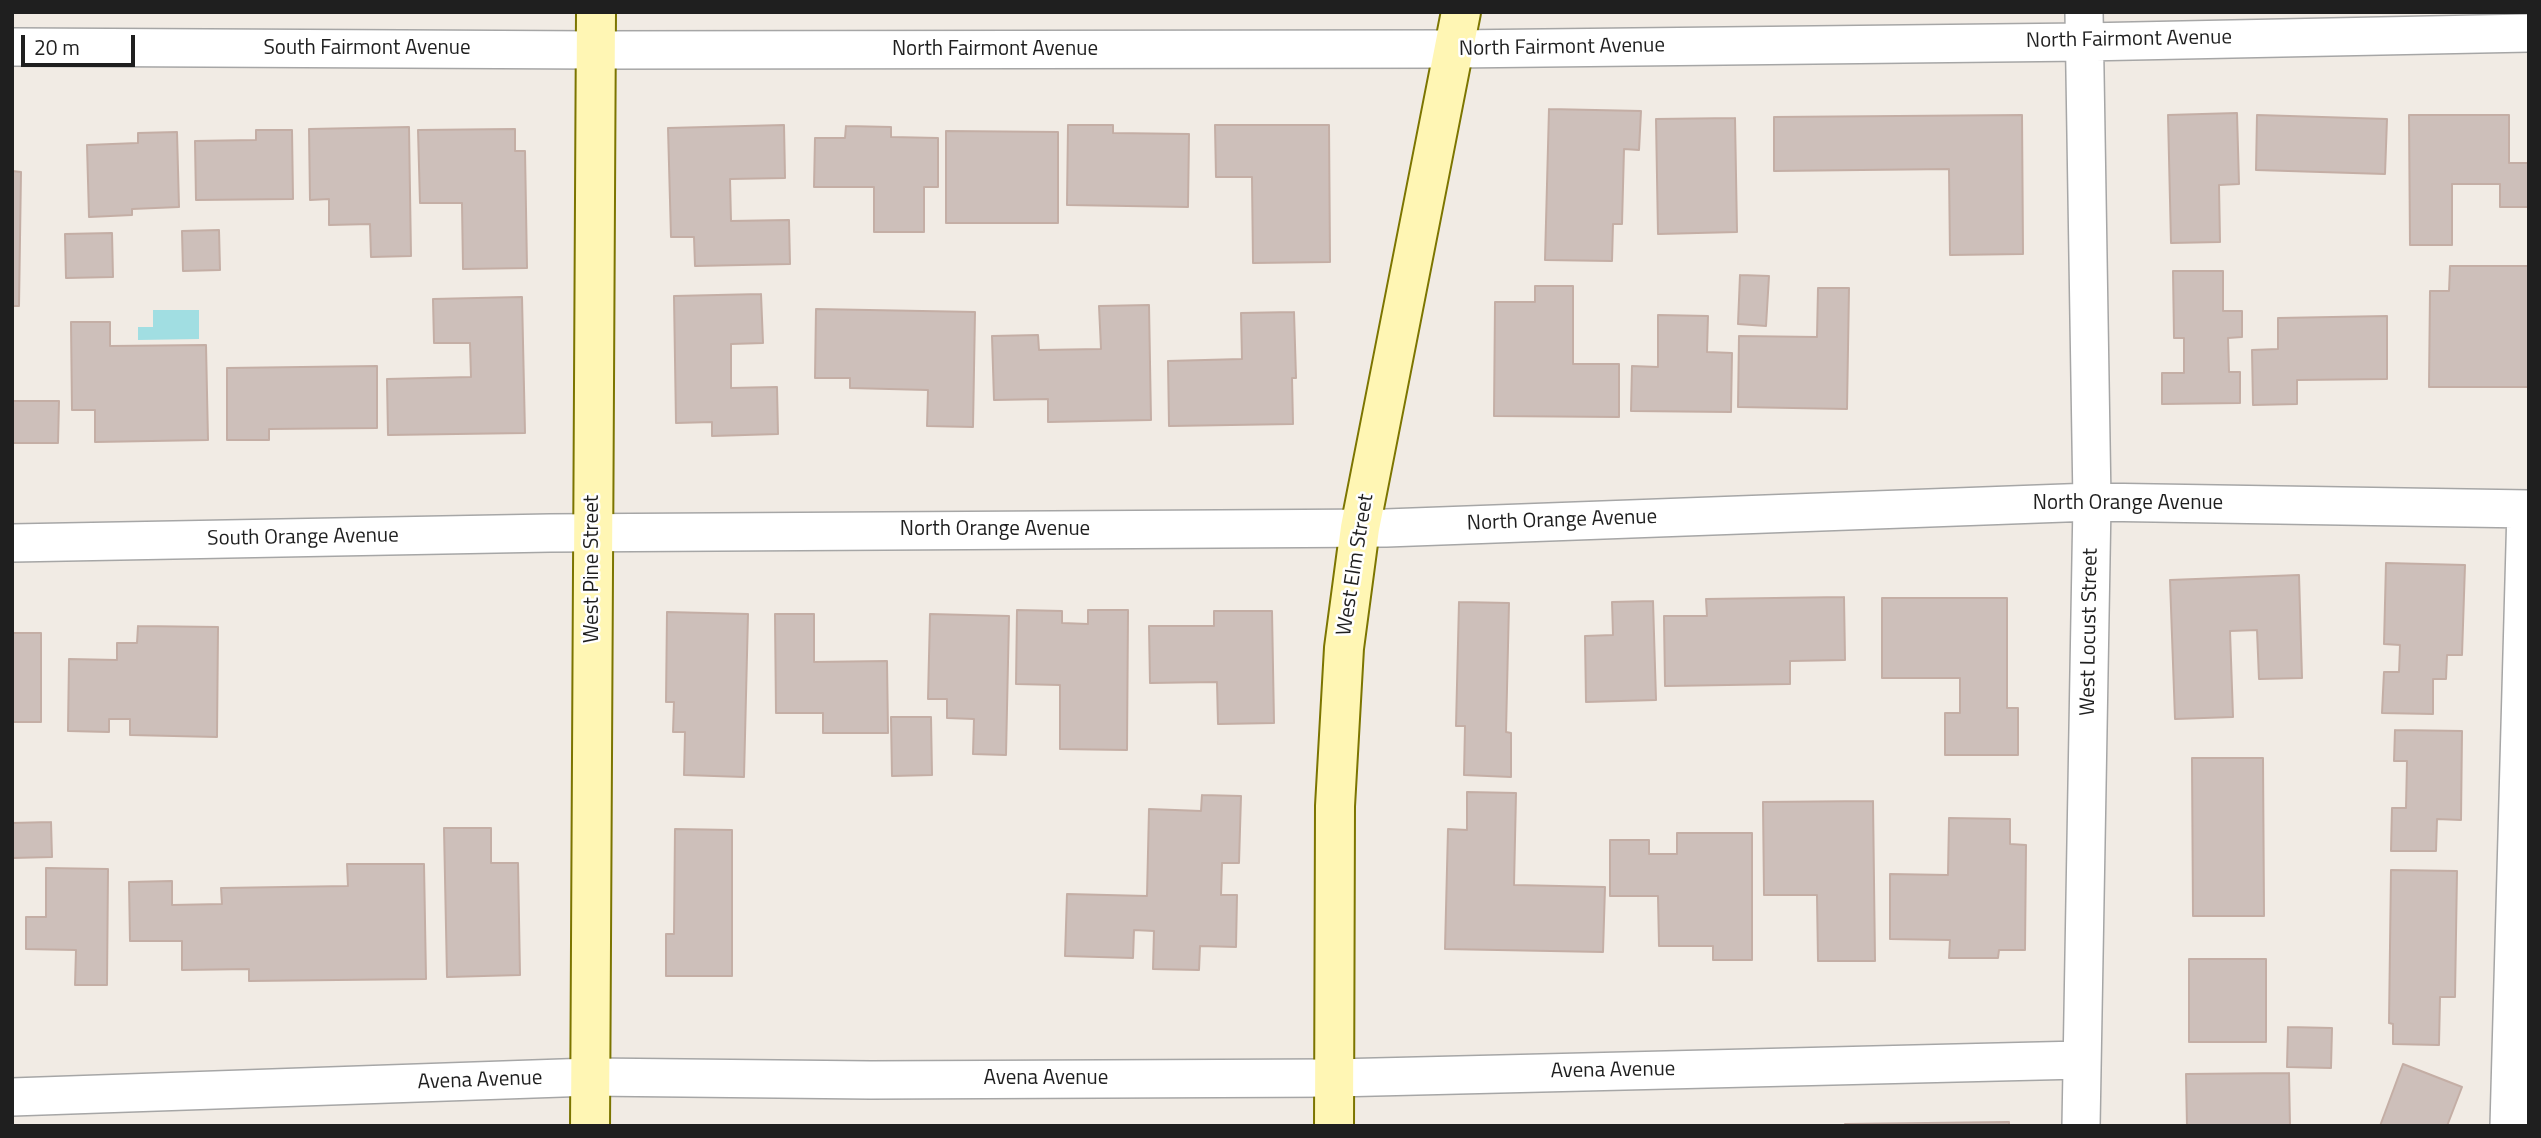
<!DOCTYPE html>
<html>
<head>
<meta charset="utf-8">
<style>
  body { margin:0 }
  #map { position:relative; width:2541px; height:1138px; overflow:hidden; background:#f1ebe4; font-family:"Titillium Web",sans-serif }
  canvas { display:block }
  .frame { position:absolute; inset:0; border:14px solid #1f1f1f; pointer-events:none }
  .scale { position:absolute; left:21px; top:35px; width:114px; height:32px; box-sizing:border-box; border:4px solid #1f1f1f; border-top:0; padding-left:9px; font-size:21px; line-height:24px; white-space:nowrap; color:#1f1f1f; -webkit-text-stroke:5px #fff; paint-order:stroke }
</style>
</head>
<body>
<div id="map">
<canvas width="2541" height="1138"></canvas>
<div class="frame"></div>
<div class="scale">20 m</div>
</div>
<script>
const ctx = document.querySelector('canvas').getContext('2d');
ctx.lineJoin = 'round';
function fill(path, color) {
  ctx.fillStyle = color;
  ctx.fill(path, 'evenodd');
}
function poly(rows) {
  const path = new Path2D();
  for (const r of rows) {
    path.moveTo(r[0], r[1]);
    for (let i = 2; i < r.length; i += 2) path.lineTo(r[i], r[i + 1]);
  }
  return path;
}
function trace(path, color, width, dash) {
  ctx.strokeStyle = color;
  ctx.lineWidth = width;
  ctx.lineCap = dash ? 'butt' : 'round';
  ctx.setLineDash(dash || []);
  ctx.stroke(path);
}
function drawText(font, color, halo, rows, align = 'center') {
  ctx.font = font + ' "Titillium Web",sans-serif';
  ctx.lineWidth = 5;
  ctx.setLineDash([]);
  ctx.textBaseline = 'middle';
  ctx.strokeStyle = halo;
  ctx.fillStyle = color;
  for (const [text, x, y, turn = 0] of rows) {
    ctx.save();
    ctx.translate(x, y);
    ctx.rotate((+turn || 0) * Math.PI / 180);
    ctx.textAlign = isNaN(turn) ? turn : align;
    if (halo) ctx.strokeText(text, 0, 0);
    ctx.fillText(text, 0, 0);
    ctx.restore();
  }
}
const water = poly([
  [153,310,199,310,199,339,138,340,138,327,153,327]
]);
const building = poly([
  [1549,109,1641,111,1639,150,1624,149,1622,224,1613,224,1612,261,1545,260,1549,109],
  [2237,113,2239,184,2219,185,2220,242,2171,243,2168,115,2237,113],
  [2022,115,2023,254,1950,255,1949,169,1774,171,1774,117,2022,115],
  [2257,115,2387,119,2385,174,2256,170,2257,115],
  [2409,115,2509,115,2509,163,2529,163,2529,207,2500,207,2500,184,2452,184,2452,245,2410,245,2409,115],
  [1735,118,1737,232,1658,234,1656,119,1735,118],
  [784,125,785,178,730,179,731,221,789,220,790,264,695,266,694,237,671,237,668,128,784,125],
  [1068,125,1113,125,1113,133,1189,134,1188,207,1067,205,1068,125],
  [1215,125,1329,125,1330,262,1253,263,1252,177,1216,177,1215,125],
  [846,126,891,127,891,137,938,138,938,187,924,187,924,232,874,232,874,187,814,187,815,138,845,138,846,126],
  [409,127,411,256,371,257,370,224,329,225,329,199,310,200,309,129,409,127],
  [515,129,515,151,525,151,527,268,463,269,462,203,420,203,418,130,515,129],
  [256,130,292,130,293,199,196,200,195,141,256,140,256,130],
  [946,131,1058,132,1058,223,946,223,946,131],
  [177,132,179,207,132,209,132,215,89,217,87,145,138,143,138,133,177,132],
  [12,171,21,172,19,306,12,306,12,171],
  [219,230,220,270,183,271,182,231,219,230],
  [112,233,113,277,66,278,65,234,112,233],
  [2450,266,2529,266,2529,387,2429,387,2430,291,2449,291,2450,266],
  [2173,271,2223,271,2223,311,2242,311,2242,337,2228,338,2229,372,2240,372,2240,403,2162,404,2162,373,2184,373,2184,338,2174,338,2173,271],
  [1740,275,1769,276,1766,326,1738,324,1740,275],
  [1535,286,1573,286,1573,364,1619,364,1619,417,1494,416,1495,302,1535,302,1535,286],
  [1818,288,1849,288,1847,409,1738,407,1739,336,1817,337,1818,288],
  [761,294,763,343,731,344,731,388,777,387,778,434,712,436,712,422,676,423,674,296,761,294],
  [522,297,525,433,388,435,387,379,471,377,470,343,434,343,433,299,522,297],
  [1149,305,1151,420,1048,422,1048,399,994,400,992,336,1038,335,1039,350,1101,349,1099,306,1149,305],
  [816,309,975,312,973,427,927,426,928,390,850,388,850,378,815,378,816,309],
  [1294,312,1296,378,1292,378,1293,424,1169,426,1168,361,1242,359,1241,313,1294,312],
  [1658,315,1708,316,1707,352,1732,353,1731,412,1631,411,1632,366,1658,367,1658,315],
  [2387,316,2387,379,2297,380,2297,404,2253,405,2252,350,2278,349,2278,318,2387,316],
  [71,322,110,322,110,346,206,345,208,440,95,442,95,410,72,410,71,322],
  [377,366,377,428,269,429,269,440,227,440,227,368,377,366],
  [12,401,59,401,58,443,12,443,12,401],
  [2386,563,2465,565,2462,655,2447,655,2446,679,2433,679,2433,714,2382,713,2384,672,2399,672,2400,645,2384,644,2386,563],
  [2299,575,2302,678,2259,679,2257,630,2230,631,2233,717,2175,719,2170,580,2299,575],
  [1844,597,1845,660,1790,661,1790,684,1665,686,1664,616,1707,616,1706,599,1844,597],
  [1882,598,2007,598,2007,708,2018,708,2018,755,1945,755,1945,713,1960,713,1960,678,1882,678,1882,598],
  [1653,601,1656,700,1586,702,1585,636,1613,635,1612,602,1653,601],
  [1459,602,1509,603,1506,732,1511,733,1511,777,1464,775,1465,726,1456,726,1459,602],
  [1017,610,1062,611,1062,623,1088,624,1088,610,1128,610,1127,750,1060,749,1060,685,1016,684,1017,610],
  [1214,611,1272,611,1274,723,1218,724,1217,682,1150,683,1149,626,1214,626,1214,611],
  [667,612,748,614,744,777,684,775,685,732,673,732,674,702,666,702,667,612],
  [775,614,814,614,814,662,887,661,888,733,823,733,823,713,776,713,775,614],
  [930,614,1009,616,1006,755,973,754,974,719,947,718,947,699,928,699,930,614],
  [138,626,218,627,217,737,130,735,130,719,109,719,109,732,68,731,69,659,117,660,117,643,137,643,138,626],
  [12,633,41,633,41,722,12,722,12,633],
  [891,717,931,717,932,775,892,776,891,717],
  [2395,730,2462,731,2461,820,2437,819,2436,851,2391,851,2392,808,2406,808,2407,761,2394,761,2395,730],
  [2192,758,2263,758,2264,916,2193,916,2192,758],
  [1467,792,1516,793,1514,885,1605,887,1603,952,1445,949,1448,829,1467,830,1467,792],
  [1202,795,1241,796,1239,863,1222,863,1221,895,1237,895,1236,947,1200,946,1199,970,1153,969,1154,931,1134,930,1133,958,1065,956,1067,894,1147,896,1149,809,1201,811,1202,795],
  [1873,801,1875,961,1818,961,1817,895,1764,895,1763,802,1873,801],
  [1949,818,2010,819,2010,844,2026,845,2025,950,1999,950,1998,958,1949,958,1950,940,1890,939,1890,874,1948,875,1949,818],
  [51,822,52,857,12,858,12,823,51,822],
  [444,828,491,828,491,863,518,863,520,975,447,977,444,828],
  [675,829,732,830,732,976,666,976,666,934,674,934,675,829],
  [1677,833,1752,833,1752,960,1713,960,1713,946,1659,946,1658,896,1610,896,1610,840,1649,840,1649,854,1677,854,1677,833],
  [347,864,424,864,426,979,249,981,249,969,182,970,182,941,130,941,129,882,172,881,172,905,222,904,221,888,348,886,347,864],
  [46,868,108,869,107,985,75,985,76,950,26,949,26,917,46,917,46,868],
  [2391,870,2457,871,2455,997,2440,997,2439,1045,2393,1044,2393,1024,2389,1023,2391,870],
  [2189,959,2266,959,2266,1042,2189,1042,2189,959],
  [2288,1027,2332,1028,2331,1068,2287,1067,2288,1027],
  [2403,1064,2462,1087,2447,1126,2380,1126,2403,1064],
  [2289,1073,2290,1126,2187,1126,2186,1074,2289,1073],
  [2009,1122,2009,1126,1845,1126,1845,1124,2009,1122]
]);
const street = poly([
  [12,47,596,50,1454,49,2084,42,2529,33],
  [12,543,550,533,1386,528,2092,502,2529,509],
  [12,1097,591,1077,871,1080,1334,1078,2081,1060],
  [2081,1126,2092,502,2084,12],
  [2509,1126,2526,509]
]);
const secondary = poly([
  [590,1126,596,12],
  [1334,1126,1335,806,1344,648,1360,528,1461,12]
]);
const streetNames = [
  ["North Fairmont Avenue",2129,40,-1],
  ["North Fairmont Avenue",1562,48,-1],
  ["South Fairmont Avenue",367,49],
  ["North Fairmont Avenue",995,50],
  ["North Orange Avenue",2128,504],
  ["North Orange Avenue",1562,521,-2],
  ["North Orange Avenue",995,530],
  ["South Orange Avenue",303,538,-1],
  ["West Elm Street",1356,565,-81],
  ["West Pine Street",593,569,-90],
  ["West Locust Street",2090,632,-89],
  ["Avena Avenue",1613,1071,-1],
  ["Avena Avenue",1046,1079],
  ["Avena Avenue",480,1081,-2]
];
fill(water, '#a1dee2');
fill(building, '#cdbfba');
trace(building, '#c4aea5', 2);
trace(street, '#a6a6a6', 40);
trace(secondary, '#7c7500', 42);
trace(street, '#fff', 37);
trace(secondary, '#fff6b4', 38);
drawText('21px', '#1f1f1f', '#fff', streetNames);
</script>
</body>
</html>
